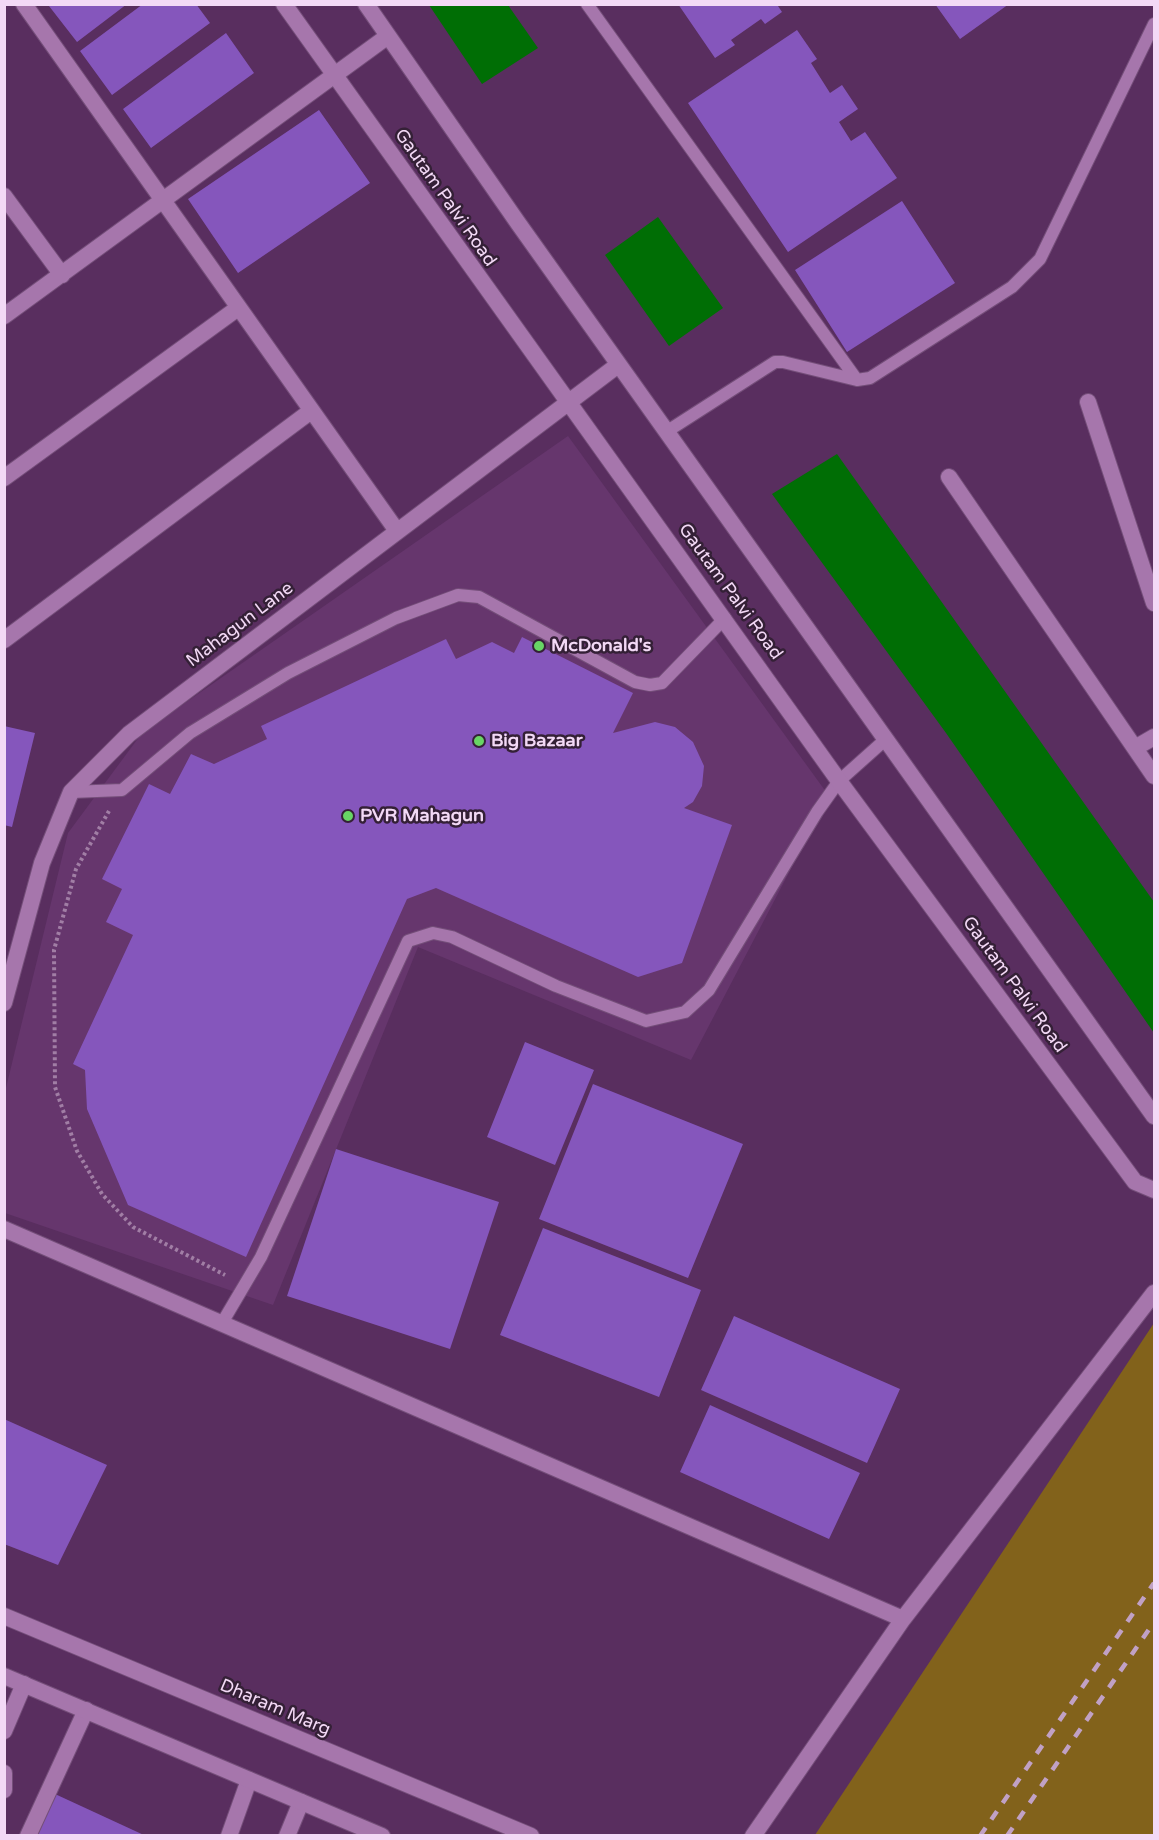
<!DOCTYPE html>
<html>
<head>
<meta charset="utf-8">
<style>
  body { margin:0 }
  #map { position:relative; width:1159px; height:1840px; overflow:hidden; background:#592e5f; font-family:"Varela Round",sans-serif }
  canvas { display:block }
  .frame { position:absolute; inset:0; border:6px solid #f3d9f6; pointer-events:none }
</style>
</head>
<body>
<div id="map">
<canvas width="1159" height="1840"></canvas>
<div class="frame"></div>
</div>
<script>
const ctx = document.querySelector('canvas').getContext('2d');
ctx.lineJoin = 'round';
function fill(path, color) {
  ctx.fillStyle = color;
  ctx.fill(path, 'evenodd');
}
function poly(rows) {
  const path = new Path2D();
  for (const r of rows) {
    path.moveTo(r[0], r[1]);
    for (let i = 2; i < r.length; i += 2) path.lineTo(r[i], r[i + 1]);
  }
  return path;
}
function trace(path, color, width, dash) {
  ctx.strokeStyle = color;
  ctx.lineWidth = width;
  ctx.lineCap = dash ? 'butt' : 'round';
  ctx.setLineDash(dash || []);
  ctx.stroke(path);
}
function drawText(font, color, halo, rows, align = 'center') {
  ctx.font = font + ' "Varela Round",sans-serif';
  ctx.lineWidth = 5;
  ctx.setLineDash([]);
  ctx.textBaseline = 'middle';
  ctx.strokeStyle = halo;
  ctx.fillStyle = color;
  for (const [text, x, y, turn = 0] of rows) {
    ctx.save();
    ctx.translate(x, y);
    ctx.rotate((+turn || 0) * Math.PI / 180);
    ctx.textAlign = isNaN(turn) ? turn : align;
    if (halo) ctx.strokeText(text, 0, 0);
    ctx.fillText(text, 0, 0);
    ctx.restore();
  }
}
const built = poly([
  [568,436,829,796,691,1060,418,947,273,1305,5,1213,5,1092,68,833,142,733]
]);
const green = poly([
  [1154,1323,1154,1835,815,1835]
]);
const water = poly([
  [429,5,508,5,538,48,482,84],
  [658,217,723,308,669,346,605,255],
  [837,454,1154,902,1154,1033,946,733,772,494]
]);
const building = poly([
  [51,4,127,4,77,42,49,6],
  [143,4,196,4,210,23,112,95,80,51],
  [678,4,781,4,778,6,782,12,765,24,761,19,731,40,735,45,715,58],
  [935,4,1009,4,960,39],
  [797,30,817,59,811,63,830,93,842,85,858,109,839,122,851,141,865,132,897,178,788,252,688,103],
  [226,33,254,73,151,148,123,109],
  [319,110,370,183,238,273,188,199],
  [902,201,955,283,847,352,795,270],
  [522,637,633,693,613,733,655,722,675,727,693,742,704,766,702,786,693,802,684,808,732,825,682,963,638,977,436,888,407,899,246,1257,128,1205,87,1109,85,1070,73,1064,133,935,106,922,122,889,102,879,149,784,170,794,191,754,214,764,267,739,261,726,446,639,456,659,492,642,514,653],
  [4,726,35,733,12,827,4,825],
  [525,1042,594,1070,555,1165,487,1137],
  [593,1084,743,1144,688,1278,539,1219],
  [336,1149,499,1202,450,1349,287,1296],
  [543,1228,701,1290,659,1397,500,1335],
  [734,1316,900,1389,867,1463,701,1390],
  [710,1405,860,1473,829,1539,680,1472],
  [4,1419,107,1465,58,1565,4,1544],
  [55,1794,146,1836,36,1836]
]);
const path = poly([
  [109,811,76,869,54,950,55,1087,77,1151,102,1194,133,1227,225,1275]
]);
const service = poly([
  [587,4,857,380],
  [666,432,775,362,783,362,857,380,870,378,1012,287,1040,259,1154,24],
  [71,792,122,790,190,733,288,673,396,618,458,595,479,597,635,682,650,685,662,683,725,618],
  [222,1323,261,1257,408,941,433,933,452,937,556,986,646,1021,685,1012,709,990,817,812,839,781,886,739]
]);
const minor = poly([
  [24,4,397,531],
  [284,4,839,781,1135,1182,1154,1190],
  [366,4,518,223,1154,1116],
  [4,196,62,275],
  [4,316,388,36],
  [1088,402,1154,603],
  [949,477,1154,776],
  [4,478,238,308],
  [4,640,311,411],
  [1135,748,1154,737],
  [4,1003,42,863,71,792,129,734,618,365],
  [4,1229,903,1619],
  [4,1731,24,1684],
  [4,1773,4,1790],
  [28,1836,86,1710],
  [229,1836,249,1780],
  [287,1836,301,1802],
  [753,1836,903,1619,1154,1293]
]);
const tertiary = poly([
  [4,1616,531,1836],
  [4,1676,382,1836]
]);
const rail = poly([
  [980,1836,1154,1583],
  [1007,1836,1154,1622]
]);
const markers = [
  [539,646,6,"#68d465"],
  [479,741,6,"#68d465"],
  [348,816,6,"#68d465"]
];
const streetNames = [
  ["Gautam Palvi Road",445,198,55],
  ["Gautam Palvi Road",730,592,54],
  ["Mahagun Lane",240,625,-37],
  ["Gautam Palvi Road",1014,985,54],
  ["Dharam Marg",275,1708,23]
];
const poiNames = [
  ["McDonald's",551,646],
  ["Big Bazaar",491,741],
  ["PVR Mahagun",360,816]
];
fill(built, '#66366d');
fill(green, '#82621b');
fill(water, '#006e05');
fill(building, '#8556bc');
trace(service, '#744e79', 14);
trace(minor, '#744e79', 18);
trace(tertiary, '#744e79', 18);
trace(path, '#a17ea5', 4, [3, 3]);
trace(service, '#a676ac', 12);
trace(minor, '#a676ac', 16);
trace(tertiary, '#a676ac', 16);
trace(rail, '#c1a1c5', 4.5, [10, 10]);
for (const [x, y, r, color] of markers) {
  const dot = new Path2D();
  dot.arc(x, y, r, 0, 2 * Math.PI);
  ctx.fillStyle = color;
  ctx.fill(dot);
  trace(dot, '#342036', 2);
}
drawText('18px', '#f3d9f6', '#342036', streetNames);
drawText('bold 18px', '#f3d9f6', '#342036', poiNames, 'left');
</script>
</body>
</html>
